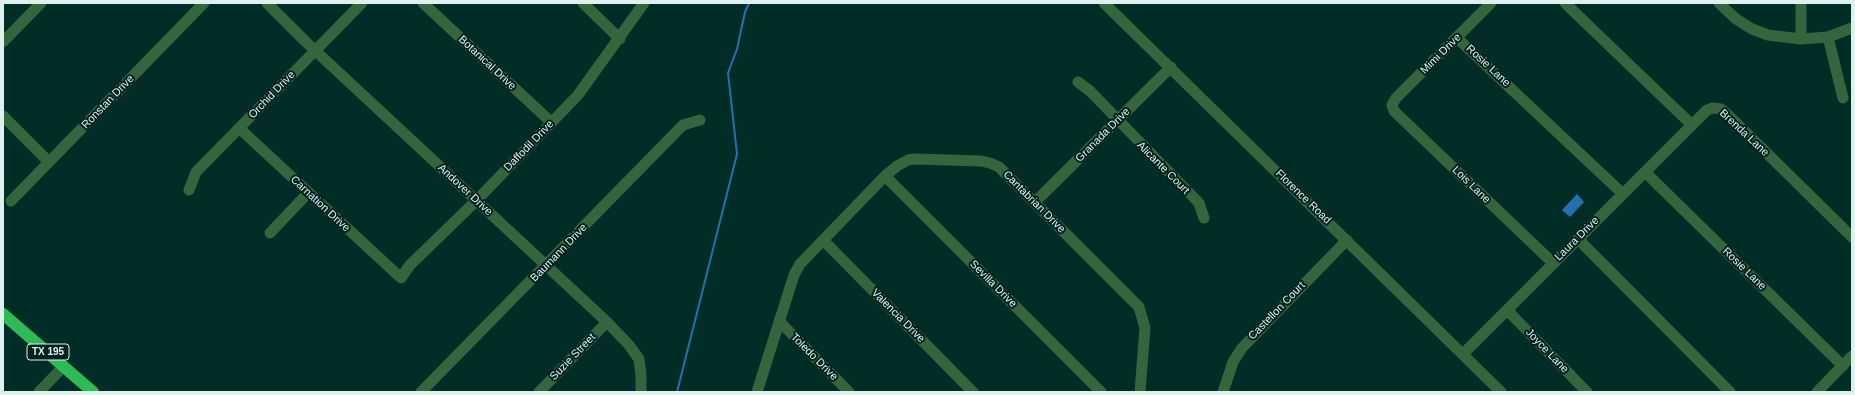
<!DOCTYPE html>
<html>
<head>
<meta charset="utf-8">
<style>
  body { margin:0 }
  #map { position:relative; width:1855px; height:395px; overflow:hidden; background:#022d27; font-family:Arial,sans-serif }
  canvas { display:block }
  .frame { position:absolute; inset:0; border:4px solid #ddf2ee; pointer-events:none }
</style>
</head>
<body>
<div id="map">
<canvas width="1855" height="395"></canvas>
<div class="frame"></div>
</div>
<script>
const ctx = document.querySelector('canvas').getContext('2d');
ctx.lineJoin = 'round';
function fill(path, color) {
  ctx.fillStyle = color;
  ctx.fill(path, 'evenodd');
}
function poly(rows) {
  const path = new Path2D();
  for (const r of rows) {
    path.moveTo(r[0], r[1]);
    for (let i = 2; i < r.length; i += 2) path.lineTo(r[i], r[i + 1]);
  }
  return path;
}
function trace(path, color, width, dash) {
  ctx.strokeStyle = color;
  ctx.lineWidth = width;
  ctx.lineCap = dash ? 'butt' : 'round';
  ctx.setLineDash(dash || []);
  ctx.stroke(path);
}
function drawText(font, color, halo, rows, align = 'center') {
  ctx.font = font + ' Arial,sans-serif';
  ctx.lineWidth = 4;
  ctx.setLineDash([]);
  ctx.textBaseline = 'middle';
  ctx.strokeStyle = halo;
  ctx.fillStyle = color;
  for (const [text, x, y, turn = 0] of rows) {
    ctx.save();
    ctx.translate(x, y);
    ctx.rotate((+turn || 0) * Math.PI / 180);
    ctx.textAlign = isNaN(turn) ? turn : align;
    if (halo) ctx.strokeText(text, 0, 0);
    ctx.fillText(text, 0, 0);
    ctx.restore();
  }
}
const water = poly([
  [1577,194,1584,202,1570,217,1562,210]
]);
const stream = poly([
  [677,392,737,154,728,73,737,49,745,12,749,3]
]);
const minor = poly([
  [267,3,306,42,607,322,629,345,639,359,641,376,641,392],
  [423,3,551,122],
  [583,3,620,39],
  [1104,3,1501,392],
  [1491,3,1396,98,1392,105,1394,111,1553,263],
  [1565,3,1692,125],
  [1719,3,1736,19,1752,29,1768,35,1801,39,1828,37,1852,28],
  [1801,3,1801,39],
  [1828,37,1843,98],
  [1457,38,1623,194],
  [3,42,41,3],
  [1078,82,1090,91,1199,203,1204,218],
  [3,116,49,162],
  [239,128,401,278,410,265,476,201,578,95,644,3],
  [1645,172,1843,366],
  [885,176,1101,392],
  [189,190,196,172,362,3],
  [11,201,204,3],
  [1035,202,1171,67],
  [270,233,308,193],
  [1578,239,1730,392],
  [823,240,973,392],
  [1507,310,1587,392],
  [779,321,849,392],
  [1463,354,1707,110,1713,108,1721,109,1726,113,1852,237],
  [39,392,64,366],
  [421,392,683,125,700,120],
  [539,392,607,322],
  [757,392,794,275,800,264,885,176,897,166,908,160,915,159,981,161,990,163,999,167,1139,307,1145,328,1140,392],
  [1223,392,1233,362,1242,348,1347,240],
  [1817,392,1852,356]
]);
const highway = poly([
  [3,314,93,392]
]);
const shields = [
  [48,352,42]
];
const shieldNames = [
  ["TX 195",48,352]
];
const streetNames = [
  ["Mimi Drive",1441,54,-45],
  ["Botanical Drive",487,63,43],
  ["Rosie Lane",1488,66,43],
  ["Orchid Drive",272,95,-46],
  ["Ronstan Drive",108,102,-46],
  ["Brenda Lane",1744,133,43],
  ["Granada Drive",1103,135,-45],
  ["Daffodil Drive",529,146,-46],
  ["Alicante Court",1163,168,45],
  ["Lois Lane",1471,185,44],
  ["Andover Drive",465,190,43],
  ["Florence Road",1303,197,44],
  ["Cantabrian Drive",1034,202,45],
  ["Carnation Drive",320,204,43],
  ["Laura Drive",1577,239,-45],
  ["Baumann Drive",559,253,-46],
  ["Rosie Lane",1744,269,44],
  ["Sevilla Drive",993,284,45],
  ["Castellon Court",1277,311,-46],
  ["Valencia Drive",898,316,45],
  ["Joyce Lane",1547,351,46],
  ["Suzie Street",573,357,-46],
  ["Toledo Drive",814,357,45]
];
fill(water, '#2371b1');
trace(stream, '#2371b1', 2);
trace(minor, '#35653d', 11);
trace(highway, '#2ebb56', 12);
for (const [x, y, w] of shields) {
  const box = new Path2D();
  box.roundRect(x - w / 2, y - 8, w, 16, 3);
  ctx.fillStyle = '#03221d';
  ctx.fill(box);
  trace(box, '#ddf2ee', 1);
}
drawText('bold 10px', '#ddf2ee', null, shieldNames);
drawText('11px', '#ddf2ee', '#03221d', streetNames);
</script>
</body>
</html>
